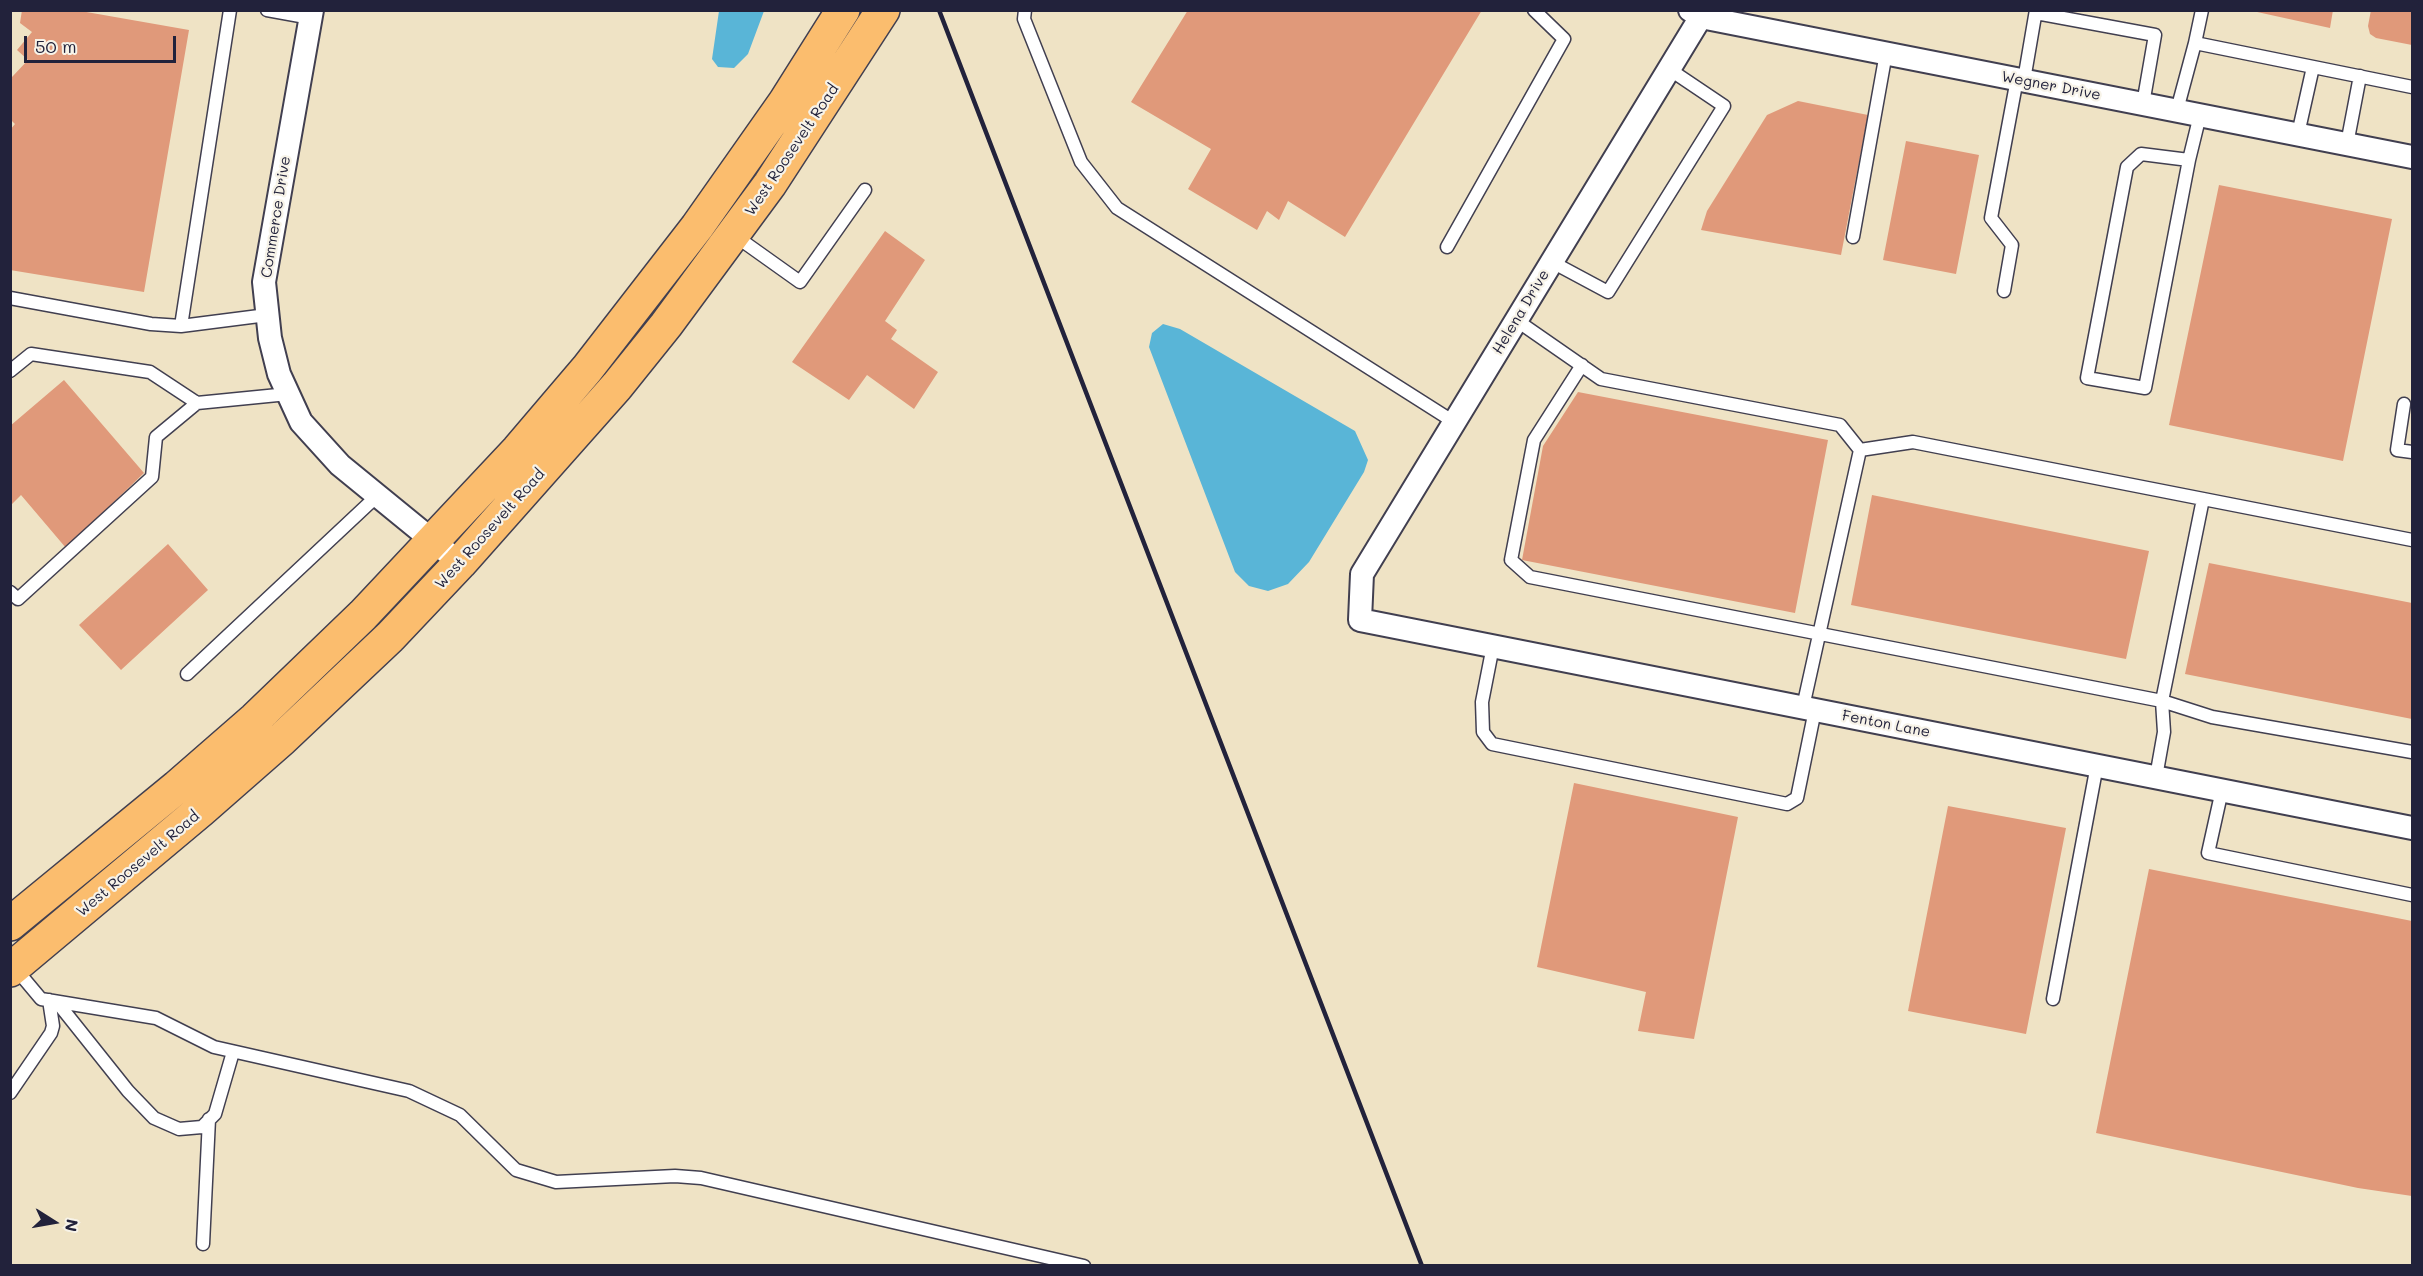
<!DOCTYPE html>
<html>
<head>
<meta charset="utf-8">
<style>
  body { margin:0 }
  #map { position:relative; width:2423px; height:1276px; overflow:hidden; background:#efe3c5; font-family:Mali,sans-serif }
  canvas { display:block }
  .frame { position:absolute; inset:0; border:12px solid #22223b; pointer-events:none }
  .north { position:absolute; left:24px; top:1192px; width:60px; height:60px; -webkit-text-stroke:4px #f7f3e8; paint-order:stroke; rotate:101deg; font-size:16px; font-weight:700; line-height:24px; text-align:center; color:#22223b }
  .north::after { content:''; display:block; margin:auto; width:21px; height:27px; background:#22223b; clip-path:polygon(50% 0,100% 100%,50% 72%,0 100%) }
  .scale { position:absolute; left:24px; top:36px; width:152px; height:27px; box-sizing:border-box; border:3px solid #22223b; border-top:0; padding-left:8px; font-size:18px; line-height:21px; white-space:nowrap; color:#22223b; -webkit-text-stroke:4px #f7f3e8; paint-order:stroke }
</style>
</head>
<body>
<div id="map">
<canvas width="2423" height="1276"></canvas>
<div class="frame"></div>
<div class="north">N</div>
<div class="scale">50 m</div>
</div>
<script>
const ctx = document.querySelector('canvas').getContext('2d');
ctx.lineJoin = 'round';
function fill(path, color) {
  ctx.fillStyle = color;
  ctx.fill(path, 'evenodd');
}
function poly(rows) {
  const path = new Path2D();
  for (const r of rows) {
    path.moveTo(r[0], r[1]);
    for (let i = 2; i < r.length; i += 2) path.lineTo(r[i], r[i + 1]);
  }
  return path;
}
function trace(path, color, width, dash) {
  ctx.strokeStyle = color;
  ctx.lineWidth = width;
  ctx.lineCap = dash ? 'butt' : 'round';
  ctx.setLineDash(dash || []);
  ctx.stroke(path);
}
function drawText(font, color, halo, rows, align = 'center') {
  ctx.font = font + ' Mali,sans-serif';
  ctx.lineWidth = 4.5;
  ctx.setLineDash([]);
  ctx.textBaseline = 'middle';
  ctx.strokeStyle = halo;
  ctx.fillStyle = color;
  for (const [text, x, y, turn = 0] of rows) {
    ctx.save();
    ctx.translate(x, y);
    ctx.rotate((+turn || 0) * Math.PI / 180);
    ctx.textAlign = isNaN(turn) ? turn : align;
    if (halo) ctx.strokeText(text, 0, 0);
    ctx.fillText(text, 0, 0);
    ctx.restore();
  }
}
const water = poly([
  [719,11,764,11,748,54,734,68,718,67,712,59],
  [1163,324,1180,329,1355,431,1368,460,1364,472,1309,562,1288,584,1268,591,1249,586,1235,572,1149,347,1152,333]
]);
const building = poly([
  [22,10,75,10,189,30,144,292,10,270,10,130,15,124,10,119,10,84,12,77,28,60,17,50,32,32,20,23],
  [1188,10,1482,10,1345,237,1288,201,1279,220,1267,211,1257,230,1188,189,1211,149,1131,102],
  [2248,10,2333,10,2330,28],
  [2371,10,2412,10,2412,45,2376,38,2370,34,2368,26],
  [1798,101,1868,115,1841,255,1701,230,1707,211,1767,115],
  [1906,141,1979,155,1956,274,1883,260],
  [2219,185,2392,219,2343,461,2169,425],
  [885,231,925,260,885,321,897,330,891,339,938,372,914,409,867,375,849,400,792,362],
  [64,380,144,473,66,548,21,495,10,506,10,426],
  [1578,392,1828,440,1795,613,1522,560,1543,446],
  [1872,495,2149,551,2126,659,1851,605],
  [168,544,208,590,121,670,79,625],
  [2209,563,2412,603,2412,719,2185,674],
  [1574,783,1738,817,1694,1039,1638,1031,1646,992,1537,967],
  [1948,806,2066,828,2026,1034,1908,1011],
  [2149,869,2412,921,2412,1196,2358,1188,2096,1133]
]);
const lane = poly([
  [267,10,311,18],
  [1025,10,1024,19,1081,162,1117,208,1454,422],
  [2036,13,2155,35,2143,104],
  [2195,43,2202,10],
  [2024,80,2036,10],
  [2177,110,2195,43,2412,87],
  [2298,134,2313,67],
  [2347,144,2360,76],
  [2189,160,2141,154,2127,167,2087,378,2145,388,2189,160,2200,115],
  [734,235,800,282,865,190],
  [1853,237,1886,53],
  [1447,247,1564,39,1534,10],
  [1552,262,1608,292,1724,106,1669,69],
  [2004,291,2012,245,1991,218,2017,79],
  [10,298,151,324,181,326,267,315],
  [1516,320,1601,379,1840,425,1860,450,1803,707],
  [181,326,230,10],
  [1582,365,1534,440,1511,560,1530,577,2162,701,2212,717,2412,752],
  [10,371,31,354,150,372,197,403],
  [2404,404,2397,450,2412,452],
  [1860,450,1913,442,2412,540],
  [10,592,18,599,152,477,156,437,197,403,288,394],
  [1493,646,1482,702,1483,732,1492,744,1787,804,1797,798,1815,710],
  [187,674,378,495],
  [2156,777,2164,732,2162,701,2203,499],
  [2222,790,2208,853,2412,895],
  [15,968,41,999,156,1018,214,1047,409,1091,460,1115,516,1170,556,1182,675,1176,701,1178,1084,1266],
  [2053,999,2097,765],
  [57,1002,128,1091,154,1118,179,1129,202,1127,215,1114,233,1052],
  [10,1093,51,1033,53,1026,49,1000],
  [203,1244,209,1119]
]);
const street = poly([
  [312,10,264,282,270,338,279,374,301,422,340,465,460,563],
  [1690,10,1701,17,2412,157],
  [1705,10,1362,574,1360,620,2412,828]
]);
const primary = poly([
  [10,924,177,787,255,719,363,615,518,450,587,369,697,227,785,102,843,10],
  [10,970,201,810,282,739,390,637,460,563,617,386,666,325,770,184,883,10]
]);
const rail = poly([
  [939,10,1422,1266]
]);
const streetNames = [
  ["Wegner Drive",2051,86,11],
  ["West Roosevelt Road",792,150,-56],
  ["Commerce Drive",276,217,-81],
  ["Helena Drive",1521,312,-59],
  ["West Roosevelt Road",490,529,-48],
  ["Fenton Lane",1886,724,11],
  ["West Roosevelt Road",138,864,-40]
];
fill(water, '#59b5d7');
fill(building, '#e0997a');
trace(lane, '#413f50', 15);
trace(street, '#413f50', 26);
trace(primary, '#413f50', 36);
trace(lane, '#fff', 12);
trace(street, '#fff', 22);
trace(primary, '#fbbd6e', 33);
trace(rail, '#22223b', 4.5);
drawText('15px', '#22223b', '#f7f3e8', streetNames);
</script>
</body>
</html>
